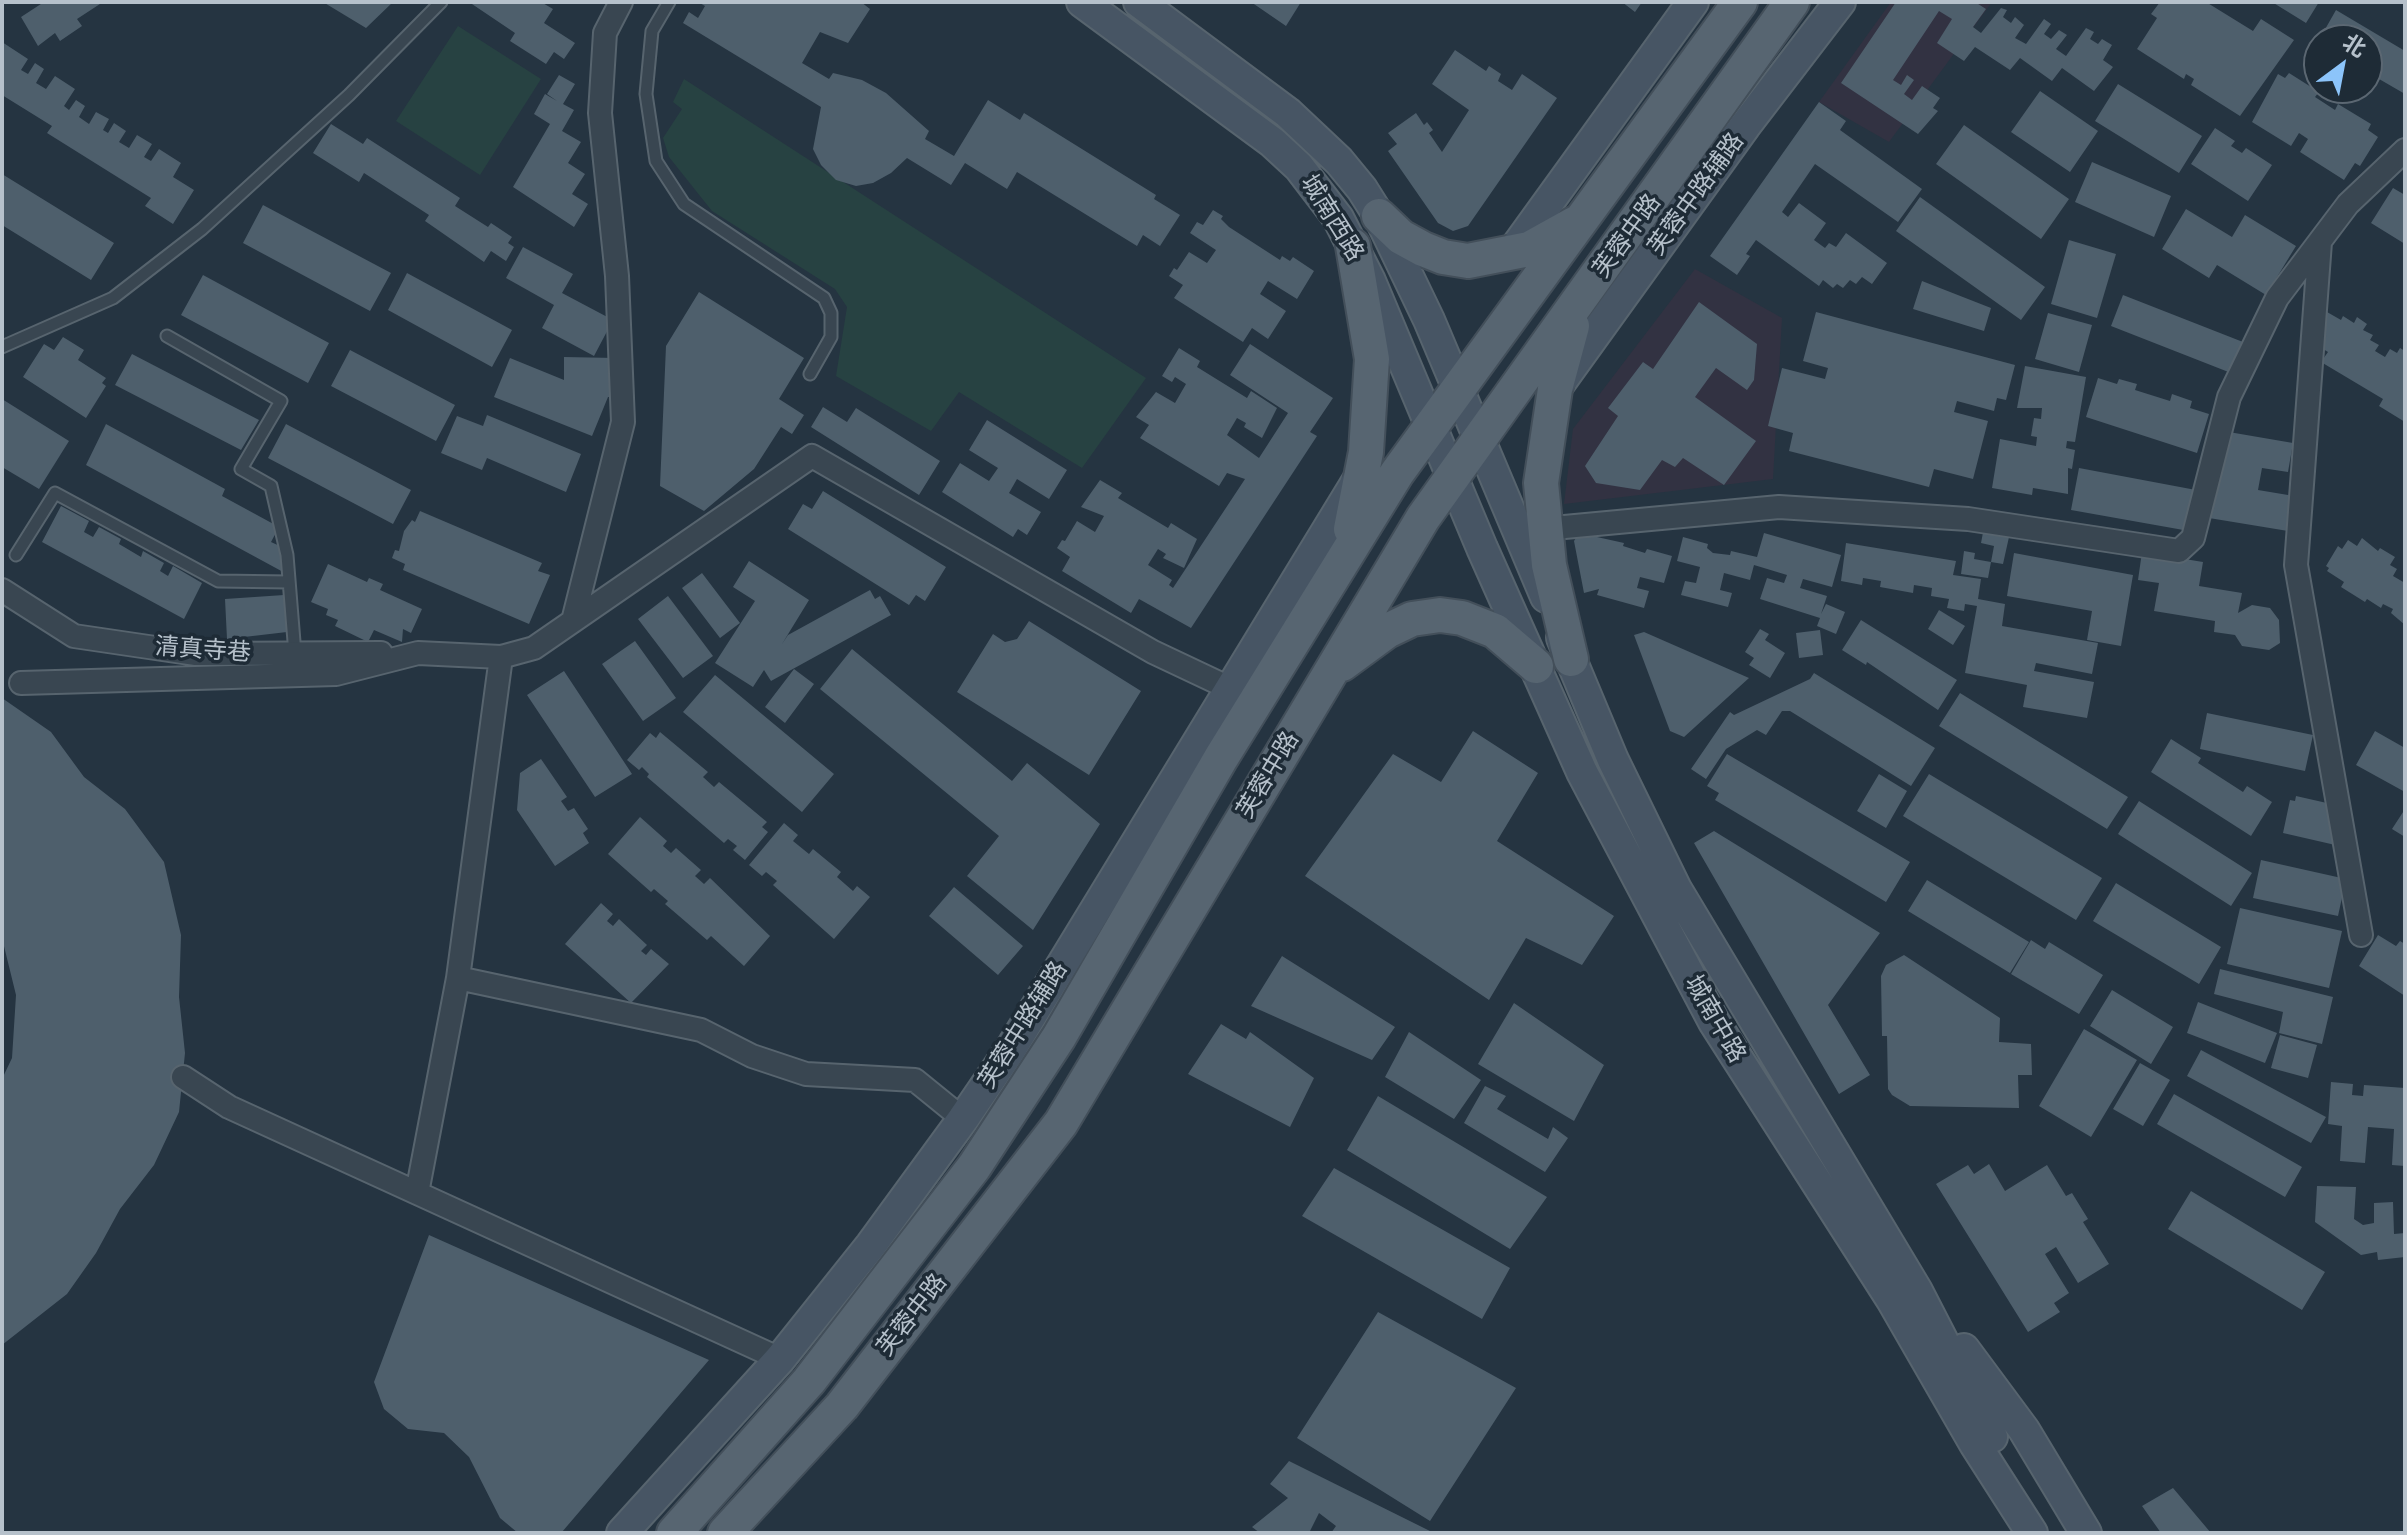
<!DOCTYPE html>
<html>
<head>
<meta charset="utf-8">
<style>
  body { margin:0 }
  #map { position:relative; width:2407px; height:1535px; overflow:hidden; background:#253441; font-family:Quicksand,"Noto Sans SC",sans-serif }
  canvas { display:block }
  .frame { position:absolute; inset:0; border:4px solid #b6c1cb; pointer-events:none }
  .north { position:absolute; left:2303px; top:24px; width:80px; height:80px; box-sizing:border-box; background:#1e2b36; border:2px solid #5b6772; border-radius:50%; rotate:32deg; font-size:22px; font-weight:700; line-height:32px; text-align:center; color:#b6c1cb }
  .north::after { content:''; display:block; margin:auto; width:28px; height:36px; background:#8cc4fa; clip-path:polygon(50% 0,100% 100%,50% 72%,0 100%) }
</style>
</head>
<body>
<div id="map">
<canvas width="2407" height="1535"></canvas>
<div class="frame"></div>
<div class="north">北</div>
</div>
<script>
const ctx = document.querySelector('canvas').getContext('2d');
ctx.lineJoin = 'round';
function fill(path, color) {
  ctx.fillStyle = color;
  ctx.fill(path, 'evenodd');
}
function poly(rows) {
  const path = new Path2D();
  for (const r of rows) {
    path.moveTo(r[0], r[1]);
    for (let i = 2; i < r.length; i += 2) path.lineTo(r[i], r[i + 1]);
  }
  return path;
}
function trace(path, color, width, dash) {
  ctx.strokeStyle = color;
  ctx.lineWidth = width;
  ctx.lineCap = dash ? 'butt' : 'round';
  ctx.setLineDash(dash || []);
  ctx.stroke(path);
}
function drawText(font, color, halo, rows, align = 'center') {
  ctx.font = font + ' Quicksand,"Noto Sans SC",sans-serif';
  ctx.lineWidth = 7;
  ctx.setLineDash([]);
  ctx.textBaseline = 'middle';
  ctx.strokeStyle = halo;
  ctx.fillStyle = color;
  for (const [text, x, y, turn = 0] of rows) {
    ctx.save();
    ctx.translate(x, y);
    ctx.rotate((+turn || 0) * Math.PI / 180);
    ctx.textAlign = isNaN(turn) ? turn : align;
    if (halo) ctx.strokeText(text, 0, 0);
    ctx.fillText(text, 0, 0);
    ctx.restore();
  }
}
const medical = poly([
  [1891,2,1992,2,1889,142,1819,102],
  [1695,269,1782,318,1773,479,1564,504,1573,429]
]);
const green = poly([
  [458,26,541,79,480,175,396,121],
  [684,79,1146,378,1082,468,959,392,931,431,836,376,847,307,835,289,712,211,669,157,663,138,682,109,673,102]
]);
const building = poly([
  [44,2,103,2,77,19,82,26,60,41,55,33,38,46,21,17],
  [323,2,393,2,366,28],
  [469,2,541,2,553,9,544,23,575,43,564,59,554,52,546,64,510,41,515,33],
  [698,2,861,2,870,9,848,43,820,32,802,63,829,79,833,73,862,80,886,93,929,131,925,139,954,156,988,100,1020,120,1024,113,1156,195,1154,199,1180,215,1160,246,1143,235,1137,246,1017,172,1007,189,965,163,951,185,907,158,891,173,873,183,856,186,836,180,821,165,813,149,821,107,683,23,689,12,698,18,705,6],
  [1251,2,1301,2,1286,26],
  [1622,2,1642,2,1635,12],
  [1896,2,1975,2,1986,9,1973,27,1981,33,2001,8,2007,10,2003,17,2011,23,2015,17,2024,25,2015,38,2026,44,2044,19,2051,24,2044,34,2051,39,2059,30,2067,35,2056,49,2066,56,2086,28,2094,32,2090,39,2098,44,2102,39,2112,45,2103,60,2113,67,2094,91,2062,68,2052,81,2020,58,2010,70,1975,47,1964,61,1937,43,1952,19,1939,11,1893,80,1901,85,1907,75,1914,80,1904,94,1912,100,1922,86,1940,98,1933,108,1938,111,1918,134,1841,83],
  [2160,2,2206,2,2253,31,2261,19,2294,40,2240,116,2191,85,2194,79,2186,74,2184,79,2137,49,2157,18,2151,14],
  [2272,2,2319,2,2306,23],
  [2336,10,2405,51,2405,94,2367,72,2367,40,2319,40],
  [2,42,28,59,21,70,28,74,35,63,44,69,36,83,46,89,55,76,75,89,64,106,69,110,76,100,85,106,79,117,89,124,96,112,109,119,103,130,108,133,114,123,126,131,119,142,129,148,137,135,152,144,144,157,151,161,159,149,181,163,173,177,194,190,173,224,145,206,151,198,47,133,52,126,2,95],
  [1455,50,1486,71,1489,66,1501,74,1498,81,1512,90,1522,74,1557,98,1468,226,1453,231,1438,223,1388,151,1397,144,1388,133,1416,113,1424,125,1427,122,1433,130,1429,133,1442,152,1469,110,1432,84],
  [2289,73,2319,92,2315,97,2335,110,2338,104,2371,124,2368,130,2378,137,2360,166,2355,163,2344,180,2300,152,2308,139,2299,133,2291,146,2252,122,2278,74,2285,78],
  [559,75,575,84,563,104,574,110,562,131,581,142,568,163,585,174,572,194,588,204,574,227,513,187,550,124,534,114,545,94,557,101,547,94],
  [2118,84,2202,136,2179,173,2095,121],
  [2040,91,2098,131,2070,172,2011,132],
  [1819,102,1846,121,1840,130,1922,189,1898,222,1815,164,1782,212,1788,217,1799,203,1826,223,1814,240,1825,248,1829,243,1836,247,1846,233,1887,263,1872,284,1862,277,1856,284,1850,280,1843,288,1837,284,1833,288,1823,280,1819,286,1756,240,1746,254,1750,256,1737,275,1710,256],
  [331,124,363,144,367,138,460,198,455,206,488,227,491,223,512,237,508,243,514,247,506,261,491,251,484,262,425,221,429,215,364,173,359,182,313,153],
  [1964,125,2069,199,2041,239,1936,164],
  [2215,128,2235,141,2231,146,2242,153,2246,148,2272,165,2248,201,2191,164],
  [2092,162,2171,196,2154,237,2075,202],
  [2,174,114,243,91,280,2,225],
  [2393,188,2405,195,2405,244,2371,223],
  [1920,197,2045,287,2021,320,1896,231],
  [263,205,391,273,370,311,243,243],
  [2186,209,2232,237,2245,215,2296,246,2266,295,2217,265,2209,278,2162,249],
  [1213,210,1223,216,1221,219,1229,227,1280,260,1282,256,1290,261,1293,257,1314,271,1297,299,1268,281,1260,294,1286,311,1268,339,1252,328,1243,342,1174,298,1183,285,1169,276,1174,268,1177,270,1189,252,1207,263,1216,250,1190,233,1197,222,1203,225],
  [2069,240,2116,254,2097,318,2051,304],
  [523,247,573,274,562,293,613,320,594,356,542,328,554,305,506,278],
  [407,273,512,330,492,367,388,310],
  [203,275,329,343,308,383,181,315],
  [1922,281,1991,308,1984,331,1913,309],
  [699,292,804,358,779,399,804,415,792,434,781,427,754,469,704,511,660,486,666,346],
  [2123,295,2243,342,2231,373,2111,326],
  [1699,302,1757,344,1754,380,1747,390,1716,368,1695,397,1756,441,1724,485,1683,458,1675,467,1662,460,1640,490,1596,483,1585,466,1618,416,1608,408,1643,362,1653,369],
  [1816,312,2015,365,2006,400,1997,398,1994,411,1957,401,1954,412,1988,421,1973,479,1934,469,1929,487,1789,451,1793,433,1768,426,1782,368,1825,379,1828,368,1803,361],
  [2327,312,2341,320,2343,316,2354,323,2357,317,2367,324,2363,330,2373,335,2370,340,2379,345,2375,351,2385,357,2390,349,2397,353,2400,348,2405,351,2405,422,2379,406,2383,399,2321,362,2328,352,2310,341],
  [2048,313,2092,325,2079,372,2035,359],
  [63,337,84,350,78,360,106,378,102,383,106,386,86,418,23,377,44,344,54,350],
  [1250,344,1333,398,1310,432,1317,436,1191,628,1139,599,1131,613,1062,571,1070,557,1057,548,1062,540,1065,541,1077,521,1095,532,1104,516,1081,507,1100,480,1122,493,1118,498,1168,528,1171,523,1197,539,1184,568,1163,558,1166,554,1158,549,1148,565,1172,580,1169,585,1173,588,1245,479,1227,473,1219,486,1140,438,1149,425,1136,417,1156,392,1175,403,1186,384,1175,377,1172,382,1162,376,1179,348,1200,361,1197,367,1247,398,1251,391,1277,408,1262,438,1244,427,1246,423,1237,418,1227,435,1259,458,1288,413,1230,375],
  [350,350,455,405,436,441,331,386],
  [132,354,259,420,241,450,115,385],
  [564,357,616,358,616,397,608,397,592,436,494,397,510,358,564,380],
  [2025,366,2086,377,2075,442,2067,441,2066,448,2075,450,2072,469,2068,468,2068,494,2033,488,2032,495,1992,488,2000,439,2036,446,2037,437,2031,436,2034,418,2041,419,2042,408,2017,408],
  [2098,378,2117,384,2119,379,2137,384,2135,390,2170,401,2172,394,2192,401,2190,408,2209,414,2197,453,2086,417],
  [2,399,69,441,39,489,2,467],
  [823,407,847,422,856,408,940,461,919,495,811,427],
  [487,415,581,454,566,492,487,458,482,470,441,453,457,416,483,426],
  [987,420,1067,470,1049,499,1017,479,1009,493,1041,512,1027,535,1018,529,1013,537,942,492,960,463,989,481,998,468,969,450],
  [106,424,225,489,222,496,279,527,271,542,282,547,285,573,86,465],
  [286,424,411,490,393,524,268,458],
  [2223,431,2293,443,2288,472,2262,468,2258,490,2294,496,2288,531,2209,518],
  [2079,468,2196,490,2189,531,2071,510],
  [823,491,946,567,925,601,916,595,909,605,788,529,803,504,812,509],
  [61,506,89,521,84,532,93,537,99,527,121,539,119,544,141,557,143,551,164,563,160,571,168,576,173,566,202,583,184,619,42,542],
  [420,511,542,563,538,571,550,575,529,624,403,570,405,564,392,558,395,550,399,551,404,531,412,520,415,522],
  [1985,522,2011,528,2003,564,1991,562,1988,578,1961,574,1964,551,1975,553,1974,559,1991,562,1994,546,1981,543],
  [1579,533,1624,543,1623,546,1645,553,1647,549,1672,556,1664,583,1640,577,1637,588,1649,591,1644,608,1597,595,1599,589,1584,593,1574,541],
  [1764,533,1841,555,1832,587,1803,579,1800,588,1827,596,1821,614,1826,604,1845,612,1836,634,1817,626,1820,618,1760,599,1767,578,1784,583,1787,575,1754,565,1750,580,1724,573,1720,590,1732,593,1728,607,1681,595,1685,581,1696,583,1700,567,1677,561,1683,537,1708,544,1707,548,1713,553,1730,555,1731,551,1757,557],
  [2362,538,2378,551,2380,548,2395,557,2390,565,2397,569,2393,576,2405,583,2405,625,2391,613,2393,609,2383,604,2381,608,2367,599,2365,602,2341,587,2344,582,2327,571,2329,568,2326,566,2338,546,2342,549,2348,540,2357,546],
  [1846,543,1956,561,1953,575,1981,579,1978,599,2005,604,2002,626,2098,643,2092,674,2036,663,2034,671,2094,682,2087,718,2023,707,2027,685,1965,673,1977,606,1965,604,1964,611,1947,608,1949,599,1931,596,1932,588,1914,585,1913,593,1880,587,1881,581,1863,578,1862,585,1841,581],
  [2142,552,2203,562,2199,586,2242,593,2238,613,2252,605,2270,608,2279,620,2280,643,2269,650,2242,646,2235,635,2214,632,2215,621,2154,611,2159,583,2138,580],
  [2014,553,2133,575,2121,646,2087,640,2092,611,2007,596],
  [749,561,809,600,782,644,788,635,870,590,875,599,880,596,891,615,771,681,764,670,753,687,715,663,755,601,733,587],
  [328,564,367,582,369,578,383,584,380,590,422,609,411,633,403,629,402,642,374,630,368,642,335,626,338,620,326,615,328,609,311,602],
  [702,573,740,623,720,638,682,588],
  [284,595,287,632,227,639,225,599],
  [668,596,713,656,683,678,638,619],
  [1939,610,1965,626,1953,645,1928,629],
  [1861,620,1957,680,1938,710,1867,662,1866,665,1842,650],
  [1029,621,1141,691,1089,775,957,692,993,634,1005,642,1017,639],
  [1760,629,1769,634,1765,640,1785,653,1770,678,1749,665,1754,658,1745,652],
  [1820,630,1823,655,1799,658,1796,633],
  [1644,632,1749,678,1684,737,1670,731,1634,635],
  [635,641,676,698,643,721,602,664],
  [852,649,1012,781,1027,763,1100,824,1033,930,967,876,999,836,820,689],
  [794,669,814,684,785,723,765,707],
  [564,671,632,774,595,797,527,695],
  [1814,673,1935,748,1911,786,1790,711,1782,711,1766,735,1757,730,1726,749,1706,779,1691,769,1730,712,1734,715,1810,679],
  [715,675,834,774,802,812,683,712],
  [1960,693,2128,797,2107,829,1939,726],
  [2,698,51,732,84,777,125,809,164,862,181,935,179,997,185,1053,179,1112,154,1165,120,1209,96,1253,67,1294,2,1345,2,1079,12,1058,16,995,2,938],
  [2207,713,2313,735,2305,771,2200,749],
  [1473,731,1538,773,1497,841,1614,916,1582,965,1526,938,1489,1000,1305,876,1393,754,1441,782],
  [2375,731,2405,748,2405,792,2356,765],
  [660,732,708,772,703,777,714,787,719,782,767,822,762,827,768,832,745,860,733,850,737,846,728,839,724,843,647,777,649,774,642,767,639,770,627,760,650,733,656,738],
  [2171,739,2201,758,2198,763,2243,792,2247,786,2272,802,2251,836,2151,772],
  [1727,754,1910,862,1886,902,1715,800,1719,793,1707,786],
  [541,759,567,797,561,801,568,811,574,808,588,829,583,833,589,843,555,866,517,810,520,773],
  [1879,774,1907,791,1886,828,1857,811],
  [1929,774,2102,878,2076,920,1903,816],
  [2296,796,2340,806,2339,811,2352,814,2344,847,2283,833,2290,800,2295,801],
  [2139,801,2252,873,2231,906,2118,834],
  [2405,809,2405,837,2392,829],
  [640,817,667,841,663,846,671,853,676,848,701,870,695,876,704,884,710,878,770,936,744,966,711,936,707,940,665,904,668,901,654,889,651,892,608,854],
  [784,823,798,835,793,841,809,854,813,849,841,872,837,877,853,891,857,886,870,897,834,939,773,885,777,881,766,872,762,876,749,865],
  [1714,831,1880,933,1828,1005,1870,1075,1839,1094,1694,843],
  [2261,860,2346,879,2338,916,2253,898],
  [1927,880,2029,942,2010,973,1908,911],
  [2116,883,2221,947,2199,984,2093,921],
  [954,887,1023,946,998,975,929,916],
  [601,903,613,914,607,921,613,926,619,919,647,945,641,951,646,955,651,949,669,964,631,1003,565,944],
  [2240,908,2342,931,2329,988,2227,964],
  [2378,935,2396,946,2400,941,2405,944,2405,996,2359,966],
  [2031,940,2045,949,2049,942,2103,975,2079,1014,2011,974],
  [1904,955,2000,1018,1999,1042,2031,1044,2032,1075,2018,1075,2019,1108,1910,1106,1892,1095,1888,1089,1887,1036,1882,1036,1881,976,1886,965],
  [1282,956,1395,1027,1372,1060,1251,1006],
  [2220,969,2333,997,2322,1044,2279,1033,2283,1012,2214,994],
  [2112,990,2173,1027,2151,1064,2090,1026],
  [2198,1002,2277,1033,2265,1063,2187,1033],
  [1514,1003,1604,1065,1574,1121,1478,1064],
  [1221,1024,1246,1039,1250,1032,1314,1078,1290,1127,1188,1074],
  [2084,1029,2137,1060,2091,1137,2039,1106],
  [1409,1032,1481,1080,1454,1119,1385,1077],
  [2280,1035,2317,1045,2308,1078,2271,1068],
  [2201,1050,2326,1117,2311,1143,2187,1076],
  [2140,1063,2170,1080,2143,1126,2113,1109],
  [2331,1082,2353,1084,2352,1095,2363,1096,2364,1085,2405,1088,2405,1166,2392,1165,2394,1129,2368,1127,2365,1163,2340,1161,2342,1126,2328,1124],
  [1485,1086,1506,1096,1497,1109,1548,1139,1553,1127,1568,1138,1545,1172,1464,1123],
  [2174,1094,2302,1167,2285,1197,2157,1124],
  [1378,1096,1547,1197,1510,1249,1347,1150],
  [1989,1164,2005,1191,2047,1165,2066,1196,2072,1193,2088,1219,2083,1222,2109,1264,2078,1283,2056,1247,2045,1254,2069,1293,2054,1303,2060,1312,2028,1332,1936,1184,1968,1165,1974,1174],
  [1334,1168,1510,1268,1482,1319,1302,1216],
  [2317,1186,2356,1187,2354,1219,2363,1225,2374,1223,2374,1203,2393,1202,2394,1234,2405,1233,2405,1257,2378,1260,2377,1252,2361,1255,2315,1222],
  [2191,1191,2325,1272,2302,1310,2168,1229],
  [429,1235,709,1360,562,1532,518,1533,500,1518,469,1457,444,1433,408,1429,384,1409,374,1382],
  [1378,1312,1516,1388,1430,1521,1297,1438],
  [1289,1461,1434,1533,1331,1533,1336,1526,1319,1513,1309,1533,1260,1533,1252,1527,1288,1498,1270,1484],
  [2173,1488,2211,1533,2161,1533,2142,1506]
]);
const lane = poly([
  [669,2,652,31,646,94,656,161,684,204,824,298,831,313,831,337,810,374],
  [167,336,281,401,241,469,271,486,287,555,295,654],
  [2,347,113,298,202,229,349,95,441,2],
  [16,555,55,493,218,581,289,582]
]);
const street = poly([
  [2320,242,2296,565,2361,935],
  [1543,529,1779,507,1968,519,2179,551,2193,538,2229,397,2277,298,2348,204,2405,150],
  [2,590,74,636,196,654,381,653],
  [573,621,623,422,617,276,600,113,605,33,621,2],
  [501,657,458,978,701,1030,752,1056,806,1074,915,1080,963,1119],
  [21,683,336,674,418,653,501,657,534,648,812,456,1153,652,1244,695],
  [183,1077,229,1107,780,1359],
  [417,1193,458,978]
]);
const secondary = poly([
  [1082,2,1272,142,1299,167,1338,218,1370,281,1482,548,1582,772,1714,1022,1892,1300,1975,1444,2032,1533],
  [1139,2,1288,113,1339,161,1362,189,1379,216,1429,320,1546,597],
  [1511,254,1693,2],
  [1559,384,1745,126,1840,2],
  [1562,638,1613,760,1676,889,1917,1291,1992,1437],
  [1964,1349,2024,1430,2086,1533],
  [622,1533,780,1359,871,1245,963,1119,1010,1050,1358,480]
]);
const primary = poly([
  [1379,216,1401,237,1423,249,1443,257,1468,261,1529,249,1574,224],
  [1351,529,1366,452,1372,359,1353,246],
  [1571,659,1549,565,1541,483,1555,389,1572,326],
  [1342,664,1387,631,1412,619,1440,615,1462,618,1495,631,1536,666],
  [674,1533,809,1381,974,1167,1059,1037,1221,758,1397,473,1740,2],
  [725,1533,842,1406,1061,1123,1423,518,1792,2]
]);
const streetNames = [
  ["芙蓉中路辅路",1696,194,-54],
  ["城南西路",1332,218,58],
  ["芙蓉中路",1627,236,-54],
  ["清真寺巷",203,650,4],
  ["芙蓉中路",1268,775,-59],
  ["城南中路",1715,1019,60],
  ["芙蓉中路辅路",1023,1025,-58],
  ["芙蓉中路",912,1315,-52]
];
fill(medical, '#323242');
fill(green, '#274242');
fill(building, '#4e5f6c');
trace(lane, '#57646e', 15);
trace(street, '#57646e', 26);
trace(secondary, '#57646e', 34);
trace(primary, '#434f5a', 38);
trace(lane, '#394651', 11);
trace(street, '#394651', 22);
trace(secondary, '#475564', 30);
trace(primary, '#576571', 34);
drawText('24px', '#b6c1cb', '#1e2b36', streetNames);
</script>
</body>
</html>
